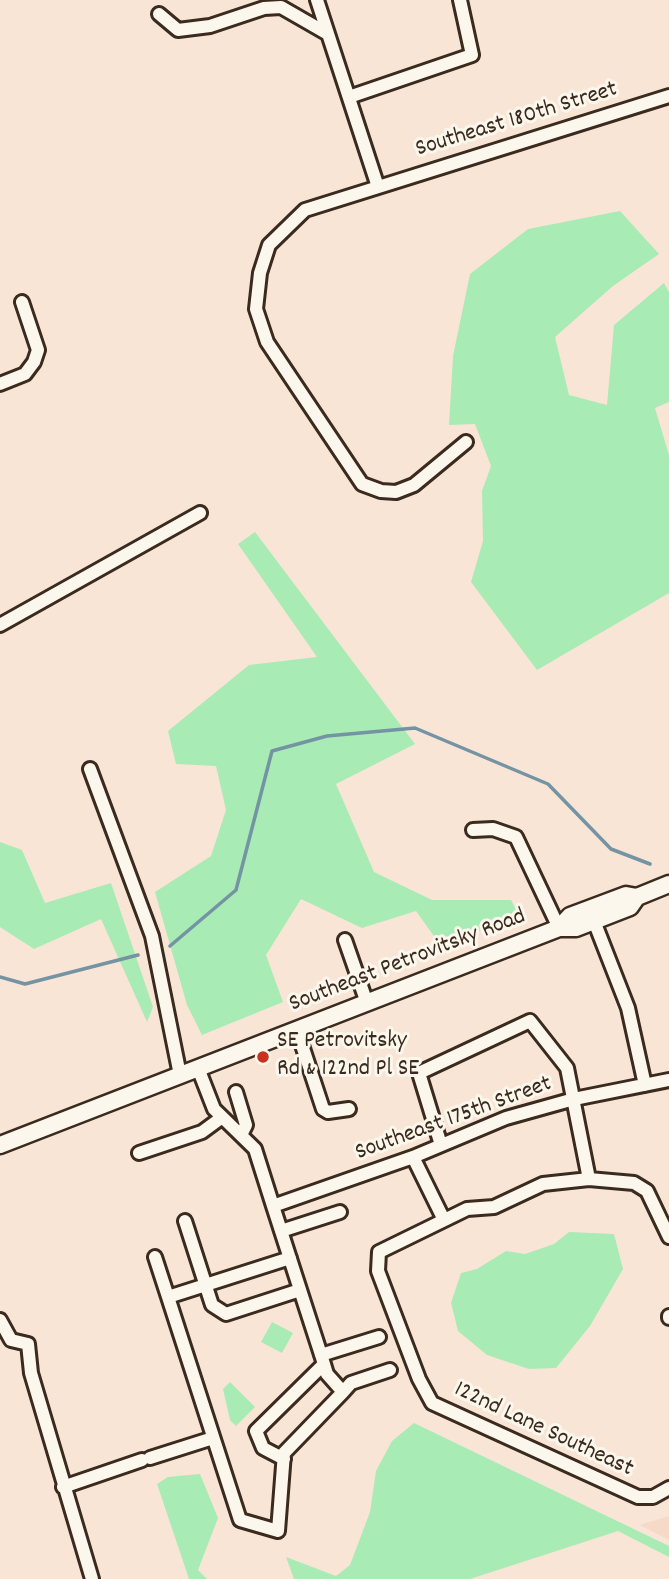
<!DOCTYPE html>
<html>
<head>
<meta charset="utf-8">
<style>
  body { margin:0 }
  canvas { display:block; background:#f8e5d6 }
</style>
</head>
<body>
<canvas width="669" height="1579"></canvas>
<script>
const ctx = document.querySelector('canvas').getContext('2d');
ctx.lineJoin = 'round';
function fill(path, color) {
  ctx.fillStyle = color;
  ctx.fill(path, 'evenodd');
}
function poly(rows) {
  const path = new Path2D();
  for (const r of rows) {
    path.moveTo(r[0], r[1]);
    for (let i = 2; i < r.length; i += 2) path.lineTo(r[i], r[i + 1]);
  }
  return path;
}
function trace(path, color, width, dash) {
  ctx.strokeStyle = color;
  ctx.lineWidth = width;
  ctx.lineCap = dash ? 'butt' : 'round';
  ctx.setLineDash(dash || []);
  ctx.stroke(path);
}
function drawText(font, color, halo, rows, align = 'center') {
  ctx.font = font + ' Dekko,sans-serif';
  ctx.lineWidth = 6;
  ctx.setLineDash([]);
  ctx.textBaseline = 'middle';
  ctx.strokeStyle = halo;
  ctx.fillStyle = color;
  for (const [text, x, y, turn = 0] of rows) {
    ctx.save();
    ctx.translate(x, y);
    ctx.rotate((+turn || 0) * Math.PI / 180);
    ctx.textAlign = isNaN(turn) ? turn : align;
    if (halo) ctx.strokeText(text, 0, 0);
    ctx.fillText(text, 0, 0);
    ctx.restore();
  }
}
const built = poly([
  [669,1516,669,1540,640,1525]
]);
const green = poly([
  [620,211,659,254,613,286,555,337,569,395,607,405,614,325,664,283,669,292,669,402,655,408,669,455,669,593,537,670,471,582,483,541,482,491,491,466,475,424,449,425,453,356,470,274,528,229],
  [255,532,415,744,336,784,374,872,432,900,511,900,519,915,441,946,416,911,362,928,301,899,266,955,283,1002,202,1035,187,1005,155,892,211,856,226,810,216,766,176,764,168,731,249,665,317,657,238,544],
  [0,842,22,850,45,903,111,883,153,1007,147,1022,101,919,34,949,0,927],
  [569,1232,614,1234,623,1269,590,1326,556,1368,529,1369,487,1355,458,1331,451,1303,461,1273,477,1269,506,1251,525,1254,554,1244],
  [272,1322,293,1333,282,1353,261,1342],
  [230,1382,255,1407,236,1426,230,1420,223,1389],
  [414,1423,669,1546,669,1557,618,1531,470,1579,294,1579,286,1557,336,1576,350,1565,370,1512,376,1471,392,1441],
  [200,1474,218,1518,198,1570,207,1579,189,1579,157,1484,168,1477]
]);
const stream = poly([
  [170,946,236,890,272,751,327,736,415,728,548,784,611,849,650,864],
  [0,977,25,984,138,955]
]);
const minor = poly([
  [317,0,378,187],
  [159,14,178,30,210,26,264,8,281,7,328,34],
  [349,97,472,55,460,0],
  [0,384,25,374,34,362,38,350,22,302],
  [466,442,414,485,396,492,381,491,362,484,267,342,256,309,260,273,269,245,305,210,669,96],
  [0,625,200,513],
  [90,769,152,936,180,1075],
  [473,830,493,829,516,837,559,928],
  [594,921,628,1008,645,1085],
  [345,940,367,1003],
  [297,1030,323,1109,328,1112,349,1109],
  [198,1068,214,1109,255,1149,273,1206,324,1364,327,1374,343,1392,284,1453,278,1531,240,1520,168,1297,290,1258],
  [236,1092,246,1125,241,1135],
  [441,1145,419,1073,530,1021,567,1068,589,1179,634,1183,647,1191,669,1237],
  [139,1153,202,1132,221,1118],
  [413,1157,444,1220],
  [589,1179,543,1184,494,1207,467,1209,379,1252,378,1271,419,1379,432,1403,638,1497,653,1497,669,1488],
  [273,1206,413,1157,506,1118,574,1099,669,1080],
  [185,1221,212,1305,226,1314,300,1290],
  [281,1231,340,1212],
  [155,1257,168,1297],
  [669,1316,669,1318],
  [0,1320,11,1340,28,1344,31,1373,92,1579],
  [321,1355,379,1337],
  [343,1392,351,1383,390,1370],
  [150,1458,213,1438],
  [284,1459,263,1448,256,1431,324,1364],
  [63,1487,142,1460]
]);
const major = poly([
  [559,928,570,916,626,895,637,897],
  [0,1145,559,928,576,928,630,907,637,897,669,884]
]);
const markers = [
  [263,1057,7,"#c8321e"]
];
const streetNames = [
  ["Southeast 180th Street",517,121,-17],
  ["Southeast Petrovitsky Road",408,962,-21],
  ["Southeast 175th Street",454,1120,-20],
  ["122nd Lane Southeast",543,1431,25]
];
const poiNames = [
  ["SE Petrovitsky",277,1043],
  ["Rd & 122nd Pl SE",277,1071]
];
fill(built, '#f6d9c7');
fill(green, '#a9ebb5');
trace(stream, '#7493a3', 3.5);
trace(minor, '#3b2a1e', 18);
trace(major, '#3b2a1e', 21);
trace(minor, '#fbf7ec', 12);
trace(major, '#fbf7ec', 16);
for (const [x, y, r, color] of markers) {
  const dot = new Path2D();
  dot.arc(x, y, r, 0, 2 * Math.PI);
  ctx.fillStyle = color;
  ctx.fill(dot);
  trace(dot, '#fbf7ec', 2.5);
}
drawText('24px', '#3b2a1e', '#fbf7ec', streetNames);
drawText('24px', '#3b2a1e', '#fbf7ec', poiNames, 'left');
</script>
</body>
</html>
